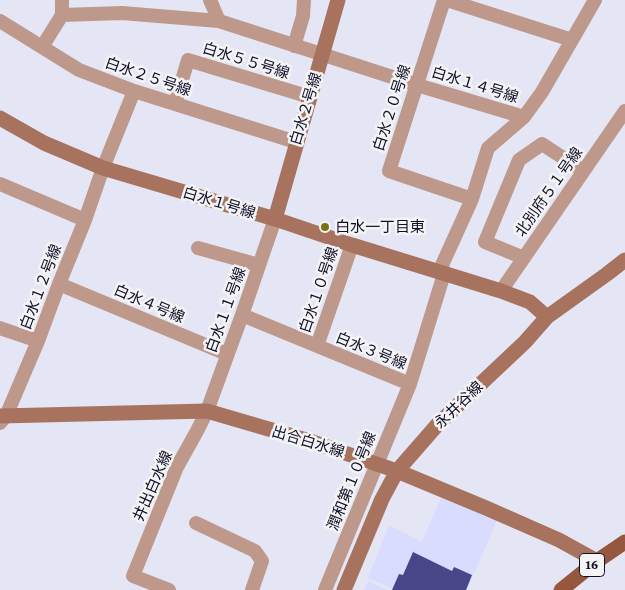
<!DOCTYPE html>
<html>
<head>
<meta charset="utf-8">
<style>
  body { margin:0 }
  canvas { display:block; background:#e4e6f5 }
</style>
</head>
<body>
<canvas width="625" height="590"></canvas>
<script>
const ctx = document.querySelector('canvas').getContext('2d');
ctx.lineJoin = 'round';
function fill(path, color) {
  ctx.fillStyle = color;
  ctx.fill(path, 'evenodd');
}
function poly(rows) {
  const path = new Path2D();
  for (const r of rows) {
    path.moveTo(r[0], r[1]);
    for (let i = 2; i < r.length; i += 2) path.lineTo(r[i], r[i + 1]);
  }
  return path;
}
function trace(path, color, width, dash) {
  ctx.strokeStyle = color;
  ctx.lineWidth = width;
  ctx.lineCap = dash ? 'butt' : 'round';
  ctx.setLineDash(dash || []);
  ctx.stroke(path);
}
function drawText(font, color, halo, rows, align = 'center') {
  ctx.font = font + ' "Crimson Pro","Noto Sans JP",serif';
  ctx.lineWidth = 5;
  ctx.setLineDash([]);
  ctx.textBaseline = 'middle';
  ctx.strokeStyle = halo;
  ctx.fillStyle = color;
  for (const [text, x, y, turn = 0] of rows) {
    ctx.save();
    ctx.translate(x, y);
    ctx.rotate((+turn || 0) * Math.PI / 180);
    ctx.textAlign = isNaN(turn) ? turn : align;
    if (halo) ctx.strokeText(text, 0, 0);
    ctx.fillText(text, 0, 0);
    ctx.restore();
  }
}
const built = poly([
  [442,495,497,520,467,590,396,590,368,578,389,525,422,542],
  [368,581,387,590,364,590]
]);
const building = poly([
  [413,552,452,571,454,567,472,575,466,590,392,590,399,574,403,575]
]);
const street = poly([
  [210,0,219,21,417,85,524,117],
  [444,0,389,171,472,199],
  [447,0,572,40],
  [62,15,122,13,219,21],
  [0,21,79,70,134,91,296,142],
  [294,46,303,16,304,0],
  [42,47,62,15,62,0],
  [175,104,188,60,310,97],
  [0,184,85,220],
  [198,248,259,265],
  [524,258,485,242,519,160,542,144,583,171],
  [59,284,227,354],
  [501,291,625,111],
  [242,315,410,384,444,274,442,265,472,199,488,148,524,117,542,92,595,0],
  [0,328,38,341],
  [317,346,352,245],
  [0,423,6,416,38,341,59,284,85,220,103,168,134,91],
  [196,523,255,551,262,561,252,590],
  [169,590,133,576,177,467,197,431,207,411,242,315,275,219],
  [325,590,410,384]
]);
const secondary = poly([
  [0,118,44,143,103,168,275,219,352,245,501,291,530,302,547,317],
  [275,219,338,0],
  [0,416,207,411,313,442,397,471,486,508,559,540,597,561],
  [344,590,382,499,397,471,438,424,525,342,547,317,607,274,625,260]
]);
const primary = poly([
  [561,590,597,561,625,542]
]);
const markers = [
  [325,227,5,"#7c7111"]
];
const shields = [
  [592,565,25]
];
const shieldNames = [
  ["16",592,565]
];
const streetNames = [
  ["白水５５号線",246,61,17],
  ["白水２５号線",148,77,19],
  ["白水１４号線",475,85,17],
  ["白水２０号線",392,108,-72],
  ["白水２号線",306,109,-73],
  ["北別府５１号線",549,192,-55],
  ["白水１号線",219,203,17],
  ["白水１２号線",41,287,-69],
  ["白水１０号線",319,290,-71],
  ["白水４号線",149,304,23],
  ["白水１１号線",226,310,-70],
  ["白水３号線",371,351,22],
  ["永井谷線",459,405,-44],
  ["出合白水線",308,442,17],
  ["潤和第１０号線",352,481,-68],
  ["井出白水線",153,486,-66]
];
const poiNames = [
  ["白水一丁目東",335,227]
];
fill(built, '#d9dcfe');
fill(building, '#484688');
trace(street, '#be998b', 14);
trace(secondary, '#a7735f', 15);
trace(primary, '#96573f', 15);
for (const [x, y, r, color] of markers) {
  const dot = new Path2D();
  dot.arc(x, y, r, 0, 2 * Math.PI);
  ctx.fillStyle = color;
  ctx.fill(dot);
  trace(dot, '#f4f4f4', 2);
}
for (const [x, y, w] of shields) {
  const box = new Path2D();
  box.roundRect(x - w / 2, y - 11.5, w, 23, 4);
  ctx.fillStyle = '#f4f4f4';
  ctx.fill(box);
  trace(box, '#0f0d28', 1);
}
drawText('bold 14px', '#0f0d28', null, shieldNames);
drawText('15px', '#0f0d28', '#f4f4f4', streetNames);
drawText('15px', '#0f0d28', '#f4f4f4', poiNames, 'left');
</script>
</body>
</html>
